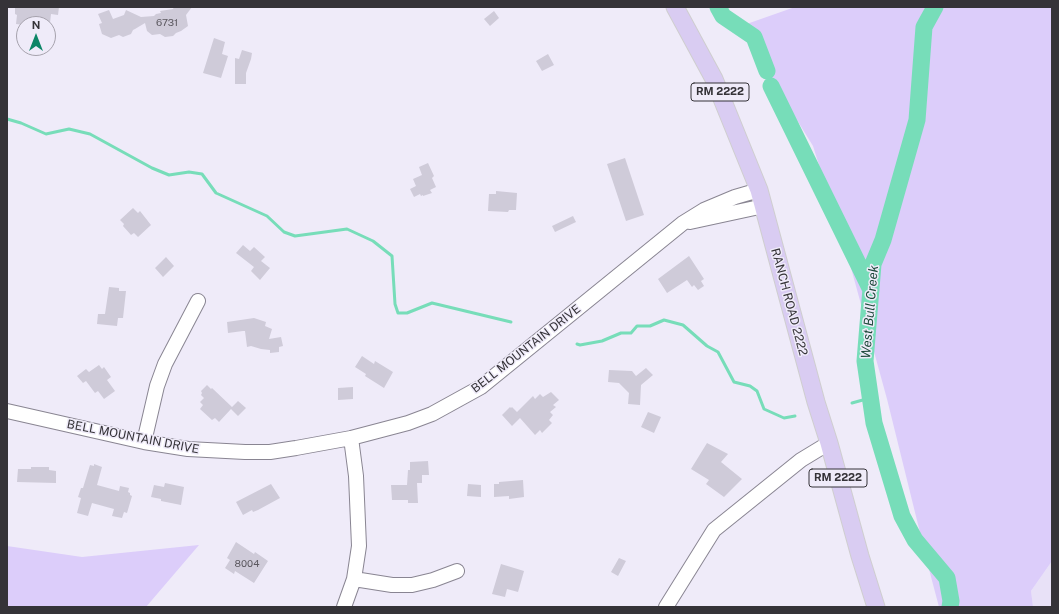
<!DOCTYPE html>
<html>
<head>
<meta charset="utf-8">
<style>
  body { margin:0 }
  #map { position:relative; width:1059px; height:614px; overflow:hidden; background:#efebf9; font-family:"Public Sans",sans-serif }
  canvas { display:block }
  .frame { position:absolute; inset:0; border:8px solid #353338; pointer-events:none }
  .north { position:absolute; left:16px; top:16px; width:40px; height:40px; box-sizing:border-box; background:#efebf9; border:1px solid #a5a1ac; border-radius:50%; rotate:0deg; font-size:11px; font-weight:700; line-height:16px; text-align:center; color:#353338 }
  .north::after { content:''; display:block; margin:auto; width:14px; height:18px; background:#0d8667; clip-path:polygon(50% 0,100% 100%,50% 72%,0 100%) }
</style>
</head>
<body>
<div id="map">
<canvas width="1059" height="614"></canvas>
<div class="frame"></div>
<div class="north">N</div>
</div>
<script>
const ctx = document.querySelector('canvas').getContext('2d');
ctx.lineJoin = 'round';
function fill(path, color) {
  ctx.fillStyle = color;
  ctx.fill(path, 'evenodd');
}
function poly(rows) {
  const path = new Path2D();
  for (const r of rows) {
    path.moveTo(r[0], r[1]);
    for (let i = 2; i < r.length; i += 2) path.lineTo(r[i], r[i + 1]);
  }
  return path;
}
function trace(path, color, width, dash) {
  ctx.strokeStyle = color;
  ctx.lineWidth = width;
  ctx.lineCap = dash ? 'butt' : 'round';
  ctx.setLineDash(dash || []);
  ctx.stroke(path);
}
function drawText(font, color, halo, rows, align = 'center') {
  ctx.font = font + ' "Public Sans",sans-serif';
  ctx.lineWidth = 3;
  ctx.setLineDash([]);
  ctx.textBaseline = 'middle';
  ctx.strokeStyle = halo;
  ctx.fillStyle = color;
  for (const [text, x, y, turn = 0] of rows) {
    ctx.save();
    ctx.translate(x, y);
    ctx.rotate((+turn || 0) * Math.PI / 180);
    ctx.textAlign = isNaN(turn) ? turn : align;
    if (halo) ctx.strokeText(text, 0, 0);
    ctx.fillText(text, 0, 0);
    ctx.restore();
  }
}
const built = poly([
  [1052,561,1052,607,1033,607,1031,591]
]);
const green = poly([
  [795,7,1052,7,1052,561,1031,591,1033,607,939,607,930,573,887,399,848,257,813,146,776,86,741,26],
  [199,545,146,607,7,607,7,546,82,557]
]);
const stream = poly([
  [7,119,21,123,46,134,69,129,90,134,152,168,169,175,189,172,202,174,216,193,267,216,284,232,295,236,347,229,373,241,392,256,395,304,398,313,407,313,432,303,511,322],
  [577,344,580,345,602,341,621,333,631,333,637,326,650,326,664,320,683,325,707,346,718,352,734,382,750,386,757,391,764,409,784,418,795,416],
  [852,403,870,398]
]);
const river = poly([
  [718,7,723,16,754,37,767,71],
  [935,7,924,27,917,120,883,240,873,264,865,361,874,423,902,516,915,540,947,578,951,601,950,607],
  [771,86,871,290]
]);
const building = poly([
  [15,7,59,7,58,15,51,14,50,23,32,20,27,24,24,24,24,25,16,24,17,15,15,14],
  [174,7,192,7,186,15,188,26,181,31,176,33,173,36,165,37,160,34,152,35,147,31,145,23,135,29,133,30,131,34,123,37,119,35,111,38,102,34,99,24,102,23,98,14,109,10,113,19,124,15,126,10,141,17,154,16,156,14,161,13,160,11,173,9],
  [494,11,499,18,490,26,484,19],
  [214,38,225,42,222,54,228,56,221,78,203,73],
  [242,50,252,53,251,59,246,73,246,84,235,84,235,58,239,59],
  [548,54,554,65,542,71,536,61],
  [625,158,644,215,626,221,607,164],
  [428,163,434,176,432,178,436,187,430,190,432,193,423,196,423,195,421,196,420,194,414,197,410,189,416,186,413,179,422,175,419,167],
  [496,191,517,193,516,210,509,210,508,212,488,211,489,194,496,194],
  [133,208,138,213,140,211,151,225,138,237,134,233,131,235,123,226,124,224,120,220],
  [573,216,576,222,555,232,552,226],
  [243,245,250,251,254,247,265,257,261,261,270,268,260,280,251,271,254,267,236,253],
  [689,256,704,279,701,281,704,286,698,290,694,285,692,287,687,280,667,293,658,279],
  [166,257,174,266,163,277,155,268],
  [109,287,119,288,119,291,126,291,123,318,118,318,117,326,97,324,98,314,105,314],
  [254,318,266,322,265,326,272,329,269,339,281,337,283,346,279,347,279,352,270,353,270,350,261,349,251,346,247,347,245,331,243,331,228,333,227,322],
  [362,356,374,364,375,361,393,372,384,388,365,376,366,374,355,367],
  [99,365,102,369,104,367,111,377,107,380,115,391,104,399,98,391,95,393,86,381,83,383,77,376,86,369,89,372],
  [646,368,653,375,641,385,640,405,628,404,629,393,619,383,608,382,609,370,632,371,636,376],
  [207,385,211,389,212,388,232,407,238,401,246,408,238,416,231,409,219,422,215,418,212,420,200,409,203,405,200,402,204,398,201,395,202,393,201,391],
  [353,387,353,399,338,400,338,388],
  [551,392,559,400,553,405,556,407,550,412,553,415,549,420,552,423,542,433,540,430,535,435,520,418,512,426,502,415,510,407,511,408,512,407,517,412,533,396,535,399,540,394,543,397],
  [648,412,661,417,654,433,641,427],
  [707,443,728,454,721,462,742,479,724,497,706,484,709,480,691,469],
  [428,461,429,475,422,475,422,483,417,483,418,503,408,503,408,500,392,500,391,485,407,485,408,470,410,470,410,462],
  [94,464,102,467,97,485,119,491,120,486,129,488,128,492,130,493,130,495,132,496,127,513,124,512,122,518,112,516,114,509,92,503,88,516,77,513,81,498,78,497,81,488,83,488,90,465,94,466],
  [31,467,49,467,49,470,56,471,56,483,17,482,18,469,31,469],
  [523,480,524,497,509,499,509,496,494,497,494,484,499,484,499,482],
  [165,483,184,487,181,505,161,501,161,499,151,497,154,485,164,487],
  [271,484,280,498,258,510,253,512,252,510,243,515,236,502],
  [468,484,481,485,481,497,467,496],
  [236,542,254,554,255,552,268,561,254,583,235,571,234,574,225,568,230,560,227,558],
  [619,558,626,561,618,576,611,572],
  [501,564,524,571,518,592,507,589,505,597,492,594]
]);
const minor = poly([
  [690,222,764,206],
  [7,411,144,442,188,449,245,452,270,452,296,448,351,438,408,423,432,414,481,387,683,223,704,210,735,197,759,190],
  [144,442,157,386,165,364,198,301],
  [354,579,392,585,412,585,433,580,457,571],
  [344,607,354,579,359,546,356,476,351,438],
  [666,607,714,530,801,460,829,443]
]);
const major = poly([
  [675,7,714,79,759,190,816,402,829,443,860,556,876,607]
]);
const numberNames = [
  ["6731",167,23],
  ["8004",247,564]
];
const shields = [
  [720,92,58],
  [838,478,58]
];
const shieldNames = [
  ["RM 2222",720,92],
  ["RM 2222",838,478]
];
const streetNames = [
  ["RANCH ROAD 2222",789,302,75],
  ["BELL MOUNTAIN DRIVE",526,349,-38],
  ["BELL MOUNTAIN DRIVE",133,437,11]
];
const waterNames = [
  ["West Bull Creek",870,312,-85]
];
fill(built, '#e8e1f7');
fill(green, '#dccdfa');
trace(stream, '#77ddb9', 3);
trace(river, '#77ddb9', 17);
fill(building, '#cfcbd9');
trace(minor, '#898592', 16);
trace(major, '#cfcecf', 19);
trace(minor, '#fff', 14);
trace(major, '#d9ccf2', 17);
drawText('10px', '#5c5960', null, numberNames);
for (const [x, y, w] of shields) {
  const box = new Path2D();
  box.roundRect(x - w / 2, y - 9, w, 18, 3);
  ctx.fillStyle = '#efebf9';
  ctx.fill(box);
  trace(box, '#353338', 1);
}
drawText('bold 11px', '#353338', null, shieldNames);
drawText('12px', '#353338', '#efebf9', streetNames);
drawText('italic 13px', '#1d493a', '#efebf9', waterNames);
</script>
</body>
</html>
